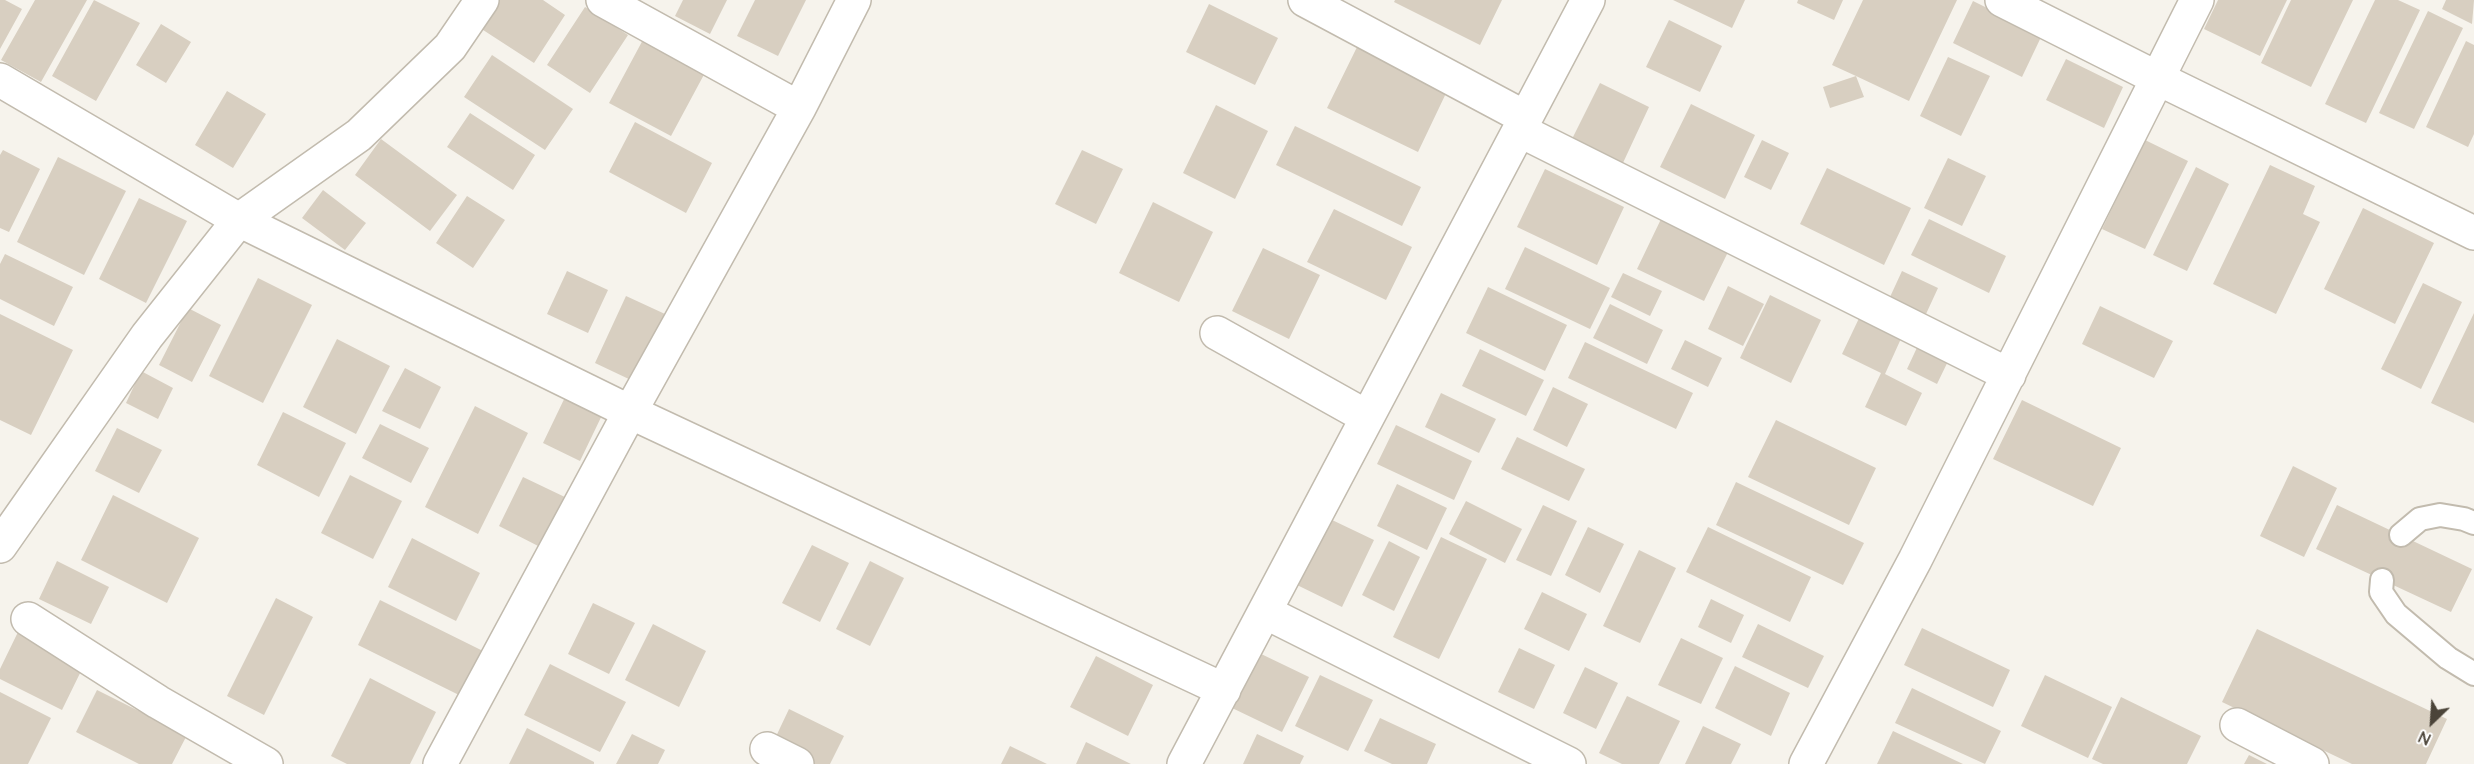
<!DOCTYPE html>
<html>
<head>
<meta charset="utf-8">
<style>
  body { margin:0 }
  #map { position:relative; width:2474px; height:764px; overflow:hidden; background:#f6f3ec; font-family:Quicksand,sans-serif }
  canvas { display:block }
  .north { position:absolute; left:2402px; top:692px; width:60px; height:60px; -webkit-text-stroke:4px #fff; paint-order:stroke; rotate:205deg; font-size:16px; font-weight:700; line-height:24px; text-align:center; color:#4b4439 }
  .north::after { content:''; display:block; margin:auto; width:21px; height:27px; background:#4b4439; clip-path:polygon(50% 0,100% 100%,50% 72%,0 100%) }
</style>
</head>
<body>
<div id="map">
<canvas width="2474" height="764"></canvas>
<div class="north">N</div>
</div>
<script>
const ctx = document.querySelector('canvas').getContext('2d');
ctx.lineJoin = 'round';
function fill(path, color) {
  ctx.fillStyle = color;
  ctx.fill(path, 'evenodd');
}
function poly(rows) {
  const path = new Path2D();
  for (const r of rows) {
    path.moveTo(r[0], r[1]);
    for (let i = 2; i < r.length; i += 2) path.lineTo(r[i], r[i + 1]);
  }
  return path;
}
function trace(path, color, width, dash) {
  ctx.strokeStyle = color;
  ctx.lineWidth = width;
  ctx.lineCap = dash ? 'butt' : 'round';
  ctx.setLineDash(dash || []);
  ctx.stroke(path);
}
const building = poly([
  [0,0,5,0,22,9,0,49],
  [35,0,87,0,41,82,1,60],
  [94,0,140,23,96,101,52,76],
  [499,0,543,0,565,15,534,63,480,28],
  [683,0,727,0,710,34,675,16],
  [755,0,806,0,778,56,737,36],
  [1395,0,1502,0,1480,45,1394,2],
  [1673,0,1745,0,1732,28],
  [1798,0,1843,0,1834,20,1797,3],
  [1863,0,1957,0,1909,101,1856,76,1864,97,1830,108,1823,87,1856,76,1832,65],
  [2218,0,2287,0,2260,56,2204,29],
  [2291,0,2353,0,2311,87,2261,63],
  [2375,0,2398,0,2420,10,2366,123,2325,104],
  [2446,0,2474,0,2472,24,2442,9],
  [1973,1,2042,35,2022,77,1953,43],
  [1209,4,1278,38,1255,85,1186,52],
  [585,7,628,35,590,93,547,65],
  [2428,11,2463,28,2414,129,2379,113],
  [1669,20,1722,46,1700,92,1646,67],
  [161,24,191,42,166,83,136,65],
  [645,36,707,69,671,136,609,103],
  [2466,41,2474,45,2474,134,2468,147,2426,127],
  [1359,43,1449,87,1418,152,1327,108],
  [492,55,573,109,545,150,464,97],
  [1948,57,1990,76,1961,136,1920,116],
  [2066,59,2123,87,2104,128,2046,100],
  [1600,83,1649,107,1622,165,1571,141],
  [227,91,266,114,233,168,195,145],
  [1691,104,1755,135,1725,199,1660,167],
  [1216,105,1268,131,1235,199,1183,173],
  [470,113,535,155,513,190,447,147],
  [635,122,712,163,686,213,609,172],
  [1295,126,1421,187,1402,226,1276,165],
  [381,139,457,195,430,231,355,175],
  [1762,140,1789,153,1771,190,1744,177],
  [2145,140,2188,161,2145,249,2102,229],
  [3,150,40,169,9,232,0,228,0,155],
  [1082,150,1123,169,1096,224,1055,204],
  [58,157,126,191,84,275,17,242],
  [1948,158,1986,176,1962,226,1924,208],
  [2270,165,2315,186,2303,214,2320,222,2276,314,2213,284],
  [2196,167,2229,184,2187,271,2153,255],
  [1827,168,1911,208,1884,265,1800,224],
  [1545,169,1624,207,1597,265,1517,227],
  [323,190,366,223,345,250,302,218],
  [467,196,505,220,473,268,436,243],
  [139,198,187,221,146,303,99,279],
  [1153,202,1213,232,1179,302,1119,273],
  [2363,208,2434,243,2395,324,2324,289],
  [1334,209,1412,247,1386,300,1307,262],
  [1662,217,1729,250,1704,301,1637,269],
  [1929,219,2006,256,1989,293,1911,255],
  [1525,247,1610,288,1590,329,1505,289],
  [1263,248,1320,275,1289,339,1232,311],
  [5,254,73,287,54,326,0,299,0,264],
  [567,271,608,290,588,333,547,314],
  [1902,271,1938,288,1926,314,1890,297],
  [1623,273,1662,291,1650,316,1611,297],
  [258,278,312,305,263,403,209,376],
  [2423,283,2462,302,2421,389,2381,369],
  [1728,286,1764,304,1743,346,1708,329],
  [1488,287,1567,325,1545,371,1466,333],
  [1770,295,1821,320,1791,383,1740,358],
  [626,296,665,314,633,381,595,363],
  [1610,304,1663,330,1647,364,1593,338],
  [2100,306,2173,341,2154,378,2082,344],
  [188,308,221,325,192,382,159,365],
  [1862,312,1904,332,1885,374,1922,393,1906,426,1865,407,1881,373,1842,354],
  [2474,313,2474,423,2431,403],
  [0,314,73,350,31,435,0,420],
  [337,339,390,366,356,434,303,407],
  [1921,339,1952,353,1937,384,1907,369],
  [1685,340,1722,358,1708,387,1671,369],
  [1585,342,1693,393,1676,429,1568,378],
  [1480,349,1544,380,1526,416,1462,386],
  [405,368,441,387,420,429,382,411],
  [141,371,173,388,158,419,126,403],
  [1553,387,1588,404,1567,447,1533,430],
  [568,391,605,409,580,461,543,443],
  [1441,393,1496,419,1479,453,1425,427],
  [2022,400,2121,448,2093,506,1993,459],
  [475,406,528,433,478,534,425,507],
  [283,412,346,443,319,497,257,465],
  [1776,420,1876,468,1849,525,1748,477],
  [380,424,429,448,411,483,362,458],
  [1396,425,1472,461,1454,500,1377,464],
  [117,428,162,450,139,493,95,471],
  [1517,437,1585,469,1569,501,1501,469],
  [2293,466,2337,488,2304,557,2260,536],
  [350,475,402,501,373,559,321,533],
  [523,477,569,499,544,549,499,526],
  [1736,482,1864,543,1843,585,1716,525],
  [1397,484,1447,508,1427,550,1377,526],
  [113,495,199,538,167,603,81,560],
  [1466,501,1522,529,1505,563,1449,534],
  [1543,505,1577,521,1551,576,1516,560],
  [2337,505,2472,569,2451,612,2316,549],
  [1330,519,1374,540,1342,607,1297,585],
  [1588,527,1624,544,1600,593,1565,575],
  [1708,527,1811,577,1790,622,1686,572],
  [1441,537,1487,559,1439,659,1393,637],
  [412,538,480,573,456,621,388,587],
  [1389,541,1420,557,1394,611,1362,595],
  [812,545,849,563,820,622,782,603],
  [1639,550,1676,568,1640,643,1603,626],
  [57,561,109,587,91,624,39,599],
  [870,561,904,578,870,646,836,629],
  [1542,592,1587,614,1569,651,1524,629],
  [276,598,313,617,264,715,227,696],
  [1711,599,1744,615,1731,643,1698,627],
  [380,600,483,651,461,696,358,645],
  [593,603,635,623,609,674,568,654],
  [653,624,706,651,679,707,625,680],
  [1758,624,1824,656,1808,688,1742,657],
  [1922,628,2010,670,1993,707,1904,665],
  [2257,629,2447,719,2426,764,2352,764,2222,702],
  [18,632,84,665,62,710,0,679,0,669],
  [1681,638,1723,658,1701,704,1658,685],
  [1519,648,1555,665,1534,709,1498,692],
  [1257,652,1309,677,1282,732,1230,707],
  [1096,656,1153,685,1128,736,1070,707],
  [550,664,626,702,600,752,524,715],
  [1735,666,1790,693,1771,736,1715,708],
  [1585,667,1618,683,1596,729,1563,713],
  [1320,675,1373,700,1348,751,1295,726],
  [2045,675,2112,707,2088,758,2021,726],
  [370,678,436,712,410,764,347,764,331,756],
  [1912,688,2001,731,1985,764,1895,723],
  [97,690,187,735,172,764,139,764,76,732],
  [0,692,51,718,28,764,0,764],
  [1627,696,1680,721,1659,764,1622,764,1599,753],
  [2121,697,2201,736,2187,764,2103,764,2092,759],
  [789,709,844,736,830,764,805,764,771,747],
  [1380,718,1436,744,1427,764,1392,764,1364,751],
  [1703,726,1741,744,1731,764,1685,764],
  [527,728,594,762,594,764,509,764],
  [1893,731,1963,764,1877,764],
  [632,734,665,750,658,764,616,764],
  [1257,734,1304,756,1300,764,1243,764],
  [1086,742,1131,764,1076,764],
  [1010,746,1047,764,1001,764],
  [2249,755,2267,764,2244,764]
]);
const service = poly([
  [2401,535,2420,519,2440,515,2464,519,2474,523],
  [2382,580,2381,592,2396,614,2448,658,2474,674]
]);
const minor = poly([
  [603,0,799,108],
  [1305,0,1526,118],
  [2002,0,2157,78,2474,233],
  [0,80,239,220,630,412,1224,690],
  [1519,130,2009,375],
  [1217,333,1367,417],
  [0,546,147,336,239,220,359,135,450,47,482,0],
  [1265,612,1569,764],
  [28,619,158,702,266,764],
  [2237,725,2312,764],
  [767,749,797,764],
  [440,764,630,412,799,108,854,0],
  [1184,764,1588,0],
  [1806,764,1915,560,2197,0]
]);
fill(building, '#d8cfc1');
trace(service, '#c2bbae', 26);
trace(minor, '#c2bbae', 36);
trace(service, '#fff', 22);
trace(minor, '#fff', 33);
</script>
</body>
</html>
